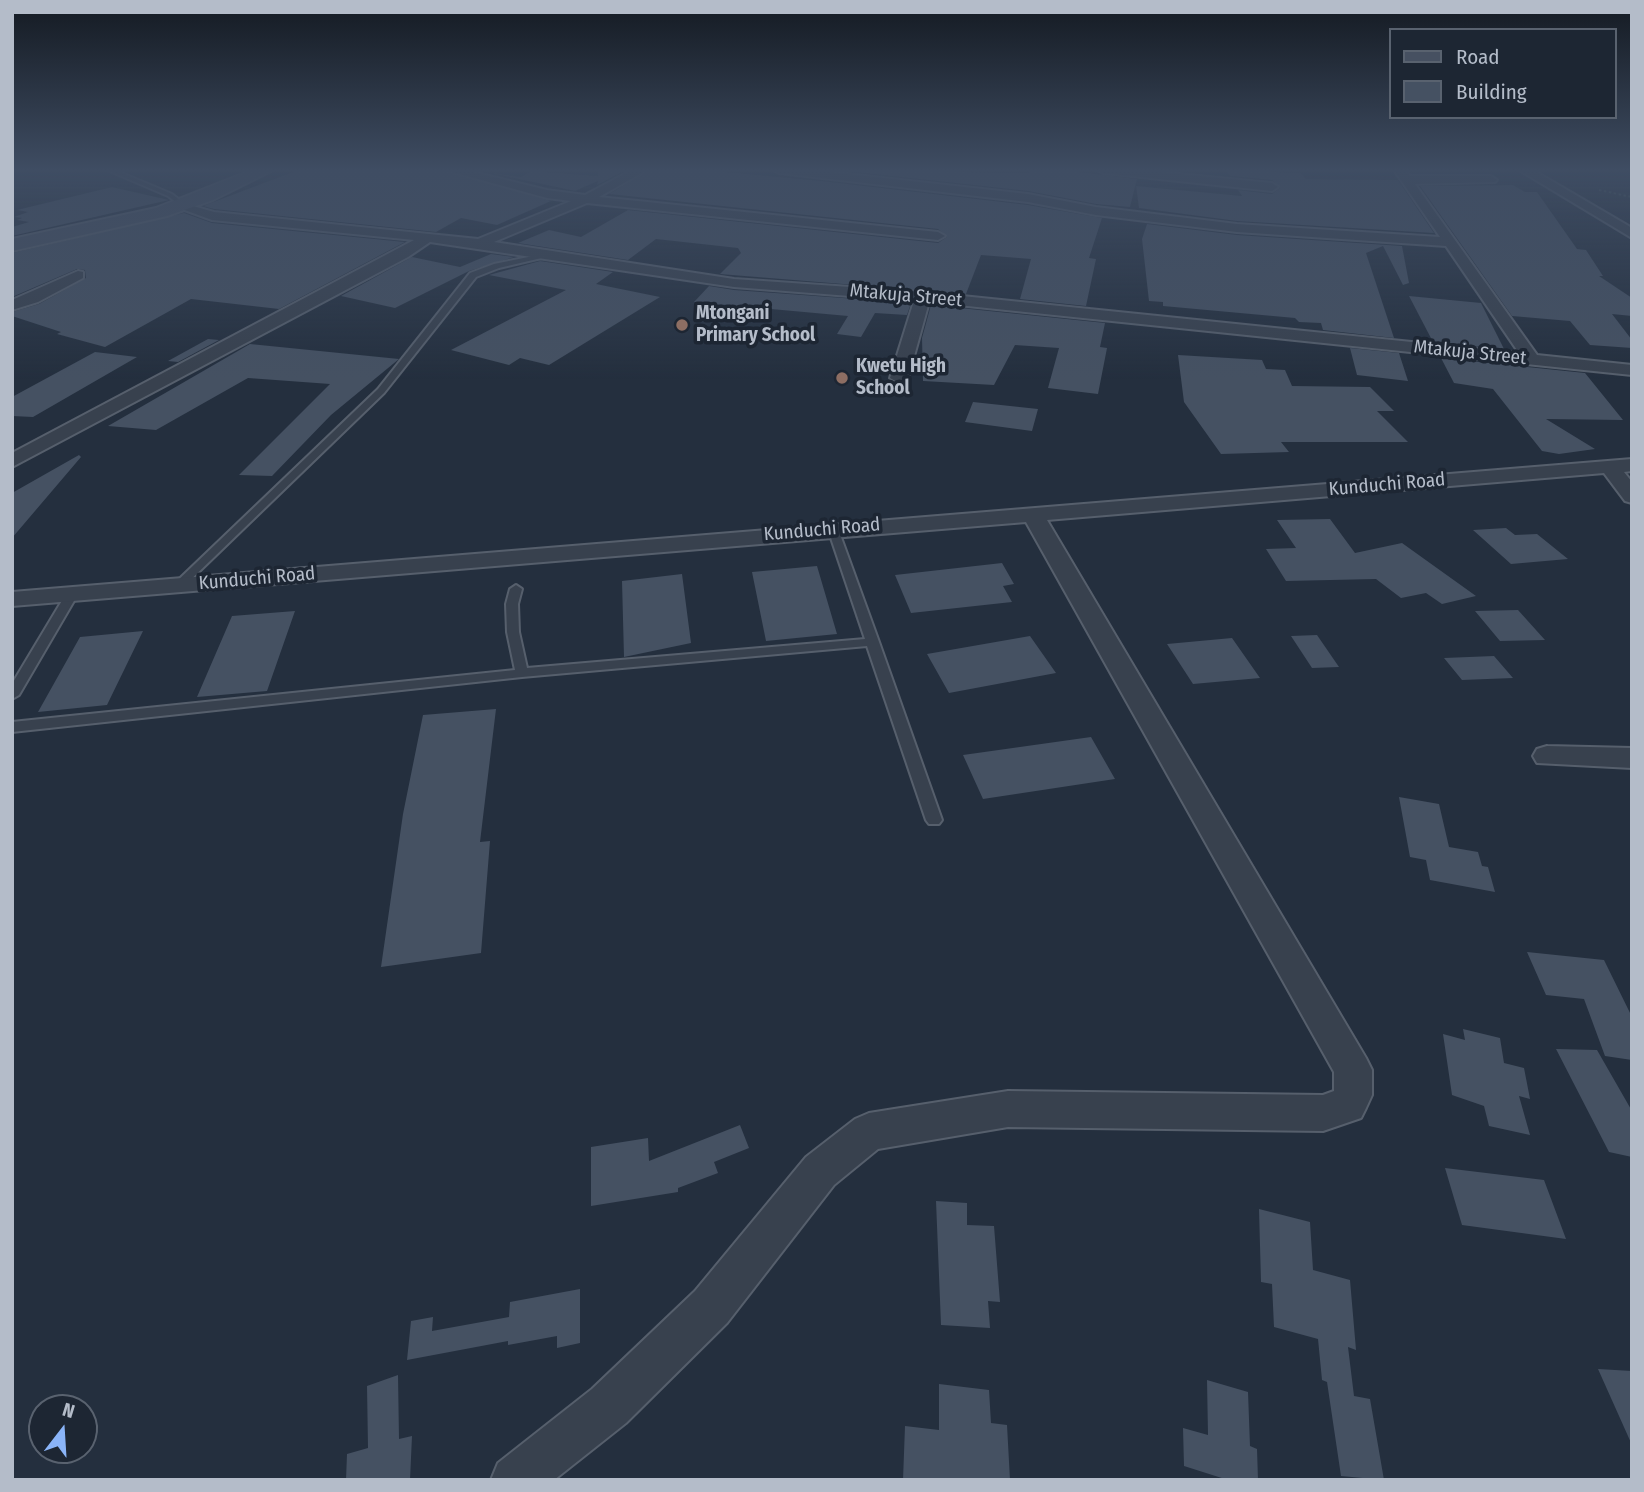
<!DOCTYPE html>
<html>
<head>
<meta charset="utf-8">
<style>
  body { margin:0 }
  #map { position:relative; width:1644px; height:1492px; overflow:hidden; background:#242f3e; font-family:"Fira Sans Condensed",sans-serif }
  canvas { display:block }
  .frame { position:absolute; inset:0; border:14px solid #b4bcc9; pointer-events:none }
  .legend { position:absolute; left:1389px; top:28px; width:228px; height:91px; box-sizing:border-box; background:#1d2633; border:2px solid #59626f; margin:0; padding:9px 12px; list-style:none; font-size:21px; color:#b4bcc9 }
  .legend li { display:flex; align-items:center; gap:14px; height:35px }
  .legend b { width:35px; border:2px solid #59626f }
  .north { position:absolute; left:28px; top:1394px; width:70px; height:70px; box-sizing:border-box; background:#1d2633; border:2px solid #59626f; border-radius:50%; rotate:17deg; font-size:19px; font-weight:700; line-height:28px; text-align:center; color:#b4bcc9 }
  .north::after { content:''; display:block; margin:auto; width:24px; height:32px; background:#8ab4f8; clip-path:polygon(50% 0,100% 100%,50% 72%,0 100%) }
</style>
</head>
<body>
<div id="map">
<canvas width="1644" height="1492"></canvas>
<div class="frame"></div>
<ul class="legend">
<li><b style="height:9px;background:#465061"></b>Road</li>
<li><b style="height:19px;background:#455162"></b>Building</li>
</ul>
<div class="north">N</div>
</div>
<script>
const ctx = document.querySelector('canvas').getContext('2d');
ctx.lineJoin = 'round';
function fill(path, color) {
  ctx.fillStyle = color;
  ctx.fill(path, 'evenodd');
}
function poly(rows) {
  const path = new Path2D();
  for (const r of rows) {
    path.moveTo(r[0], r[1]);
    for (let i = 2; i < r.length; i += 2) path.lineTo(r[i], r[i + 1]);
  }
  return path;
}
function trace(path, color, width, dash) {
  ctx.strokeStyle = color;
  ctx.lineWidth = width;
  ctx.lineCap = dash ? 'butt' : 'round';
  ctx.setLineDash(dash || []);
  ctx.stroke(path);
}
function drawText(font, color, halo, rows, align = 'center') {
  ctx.font = font + ' "Fira Sans Condensed",sans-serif';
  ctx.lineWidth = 7;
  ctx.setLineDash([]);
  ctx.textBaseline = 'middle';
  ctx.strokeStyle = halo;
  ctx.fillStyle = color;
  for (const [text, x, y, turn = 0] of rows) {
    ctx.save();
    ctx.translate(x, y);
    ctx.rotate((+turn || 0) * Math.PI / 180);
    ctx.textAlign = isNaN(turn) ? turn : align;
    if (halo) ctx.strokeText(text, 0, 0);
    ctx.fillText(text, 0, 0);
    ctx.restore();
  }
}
const building = poly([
  [298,170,443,170,551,201,497,225,461,218,436,232,214,209,203,206],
  [598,170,626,170,597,185,598,181,575,191,486,172,521,177,531,171,598,176],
  [649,170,705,170,822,181,1028,205,1102,218,1089,258,1096,259,1086,306,1020,299,1031,259,981,255,966,294,720,274,741,253,738,248,656,239,628,260,518,243,549,230,581,237,628,210,938,243,947,237,938,229,609,194],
  [837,170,1029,173,1031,170,1063,170,1137,179,1130,207,1096,204,1028,191],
  [1226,170,1301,173,1306,179,1398,180,1434,233,1237,221,1139,208,1136,186,1242,196,1238,190,1272,194,1280,188,1272,180,1230,176],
  [1513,185,1525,192,1537,192,1577,249,1586,250,1603,276,1599,276,1632,298,1632,316,1612,314,1632,340,1632,348,1590,345,1570,321,1512,316,1420,186],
  [112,187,169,200,12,236,12,227,29,222,17,220,22,218,14,217,28,212,17,210],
  [184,213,212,223,405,242,279,309,191,299,105,347,57,334,61,332,12,316,12,312,39,304,86,278,85,270,77,269,12,297,12,253],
  [1147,224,1237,235,1402,246,1409,283,1403,285,1383,246,1366,253,1394,338,1323,330,1321,323,1299,322,1295,318,1163,306,1163,302,1149,301,1142,239],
  [491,254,514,257,469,271,395,308,341,296,412,257,460,267],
  [540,261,613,272,596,284,660,297,549,365,520,358,509,365,451,350,566,290,489,275],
  [709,286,734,290,911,303,907,315,875,313,861,337,837,334,848,316,694,302],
  [1409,296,1481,303,1504,349,1433,342],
  [931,305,1105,323,1100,347,1107,348,1098,394,1048,388,1059,348,1015,345,994,385,923,381,922,338],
  [208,339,219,340,178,362,168,361],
  [250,344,399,359,331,415,272,476,239,475,330,384,248,378,156,430,108,426],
  [1350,348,1399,353,1408,381,1357,375],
  [95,352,137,357,33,417,12,416,12,397],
  [1178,355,1262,360,1266,369,1285,370,1292,386,1370,387,1394,411,1377,411,1408,442,1281,442,1289,452,1221,454,1184,402],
  [1441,358,1585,373,1623,420,1546,419,1595,449,1559,454,1542,451,1493,389,1454,383],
  [973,402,1038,409,1032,431,965,422],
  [79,455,81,457,12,538,12,493],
  [1330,519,1355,553,1402,543,1476,596,1442,604,1426,593,1401,598,1376,579,1286,581,1266,549,1296,548,1277,520],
  [1506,528,1515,535,1537,534,1568,559,1511,564,1473,530],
  [1002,563,1014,584,1003,586,1012,602,911,613,895,575],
  [817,566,837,634,766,641,752,572],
  [682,574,691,643,624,657,622,581],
  [1518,610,1545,640,1500,641,1475,611],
  [295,611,267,691,197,697,232,616],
  [143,631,107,705,38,712,80,637],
  [1317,635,1339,667,1312,668,1291,636],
  [1030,636,1056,673,949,693,927,654],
  [1232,638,1260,678,1193,684,1167,644],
  [1494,656,1513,678,1462,680,1444,658],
  [496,709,480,842,490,841,481,953,381,967,403,814,423,715],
  [1091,737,1115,779,983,799,963,755],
  [1399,797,1439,804,1449,847,1478,852,1482,866,1488,867,1495,892,1430,880,1426,860,1410,857],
  [1527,952,1604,960,1632,1017,1632,1060,1605,1056,1584,999,1546,995],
  [1463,1029,1500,1038,1504,1063,1524,1068,1530,1099,1519,1096,1530,1135,1489,1126,1484,1106,1452,1095,1443,1034,1465,1040],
  [1556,1049,1597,1050,1632,1111,1632,1157,1609,1152],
  [740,1125,749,1148,714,1162,718,1173,678,1188,678,1192,591,1206,591,1147,648,1138,649,1161],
  [1445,1168,1544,1180,1566,1239,1462,1225],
  [936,1201,967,1203,967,1225,994,1226,1000,1302,988,1301,990,1328,941,1325],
  [1259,1209,1310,1222,1313,1270,1350,1280,1356,1350,1348,1347,1354,1396,1370,1399,1384,1480,1341,1476,1327,1382,1322,1380,1318,1339,1274,1327,1272,1284,1261,1282],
  [580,1289,580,1343,557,1348,557,1336,508,1345,508,1341,407,1360,411,1321,433,1317,432,1331,509,1317,510,1302],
  [1598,1369,1632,1371,1632,1445],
  [398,1375,399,1439,412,1436,410,1480,346,1480,347,1454,368,1448,367,1386],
  [1207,1380,1248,1392,1250,1446,1257,1449,1258,1480,1228,1480,1184,1466,1183,1428,1208,1435],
  [939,1384,989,1390,991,1423,1007,1425,1010,1480,903,1480,905,1426,939,1430]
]);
const path = poly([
  [1599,190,1632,197]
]);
const lane = poly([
  [107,170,115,170,172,194,186,205,181,206,168,196,107,170],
  [548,253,550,256,499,268,476,277,384,393,182,588,174,588,174,584,378,389,470,273,494,264,548,253],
  [833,526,838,529,879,642,942,820,939,824,929,824,926,820,867,646,522,677,12,732,12,722,515,670,507,632,506,604,510,589,516,585,522,589,518,604,519,632,527,668,865,639,828,529,833,526],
  [72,590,78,594,19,695,12,699,12,684,66,594,72,590]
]);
const street = poly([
  [445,170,465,170,547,190,585,195,632,170,647,170,599,197,938,232,945,236,938,240,587,203,494,242,734,279,923,292,1519,353,1446,246,1237,232,1096,215,1028,202,779,173,773,170,811,170,1028,194,1096,207,1237,224,1440,237,1394,170,1406,170,1410,176,1491,176,1497,180,1495,182,1415,184,1537,355,1632,365,1632,375,929,302,908,378,899,383,890,378,914,301,734,287,430,242,408,257,12,467,12,453,414,240,212,220,179,208,179,202,214,212,478,239,571,201,547,198,445,170],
  [1097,170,1138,170,1272,183,1278,187,1272,191,1103,173,1097,170],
  [1519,170,1533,170,1632,228,1632,238,1519,170],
  [78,271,83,272,83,278,38,302,12,310,12,300,78,271],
  [1632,459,1632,471,1624,472,1632,482,1632,503,1625,501,1604,473,1047,520,1366,1058,1372,1070,1372,1095,1366,1108,1361,1118,1323,1131,1008,1127,878,1149,834,1185,727,1323,626,1423,554,1480,491,1480,498,1463,592,1389,695,1291,806,1157,855,1119,869,1113,1008,1091,1323,1095,1334,1091,1334,1072,1026,522,12,606,12,592,1632,459],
  [1547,746,1632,748,1632,768,1537,763,1533,756,1537,749,1547,746]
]);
const secondary = poly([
  [252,170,273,170,213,200,167,216,12,251,12,239,156,208,252,170]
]);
const markers = [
  [682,325,7,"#8d6e63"],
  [842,378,7,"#8d6e63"]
];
const farStreetnames = [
  ["Mtakuja Street",906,296,5],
  ["Mtakuja Street",1470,353,6],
  ["Kunduchi Road",1387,485,-5],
  ["Kunduchi Road",822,530,-5],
  ["Kunduchi Road",257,579,-5]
];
const farPoinames = [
  ["Mtongani",696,314],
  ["Primary School",696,336],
  ["Kwetu High",856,367],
  ["School",856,389]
];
fill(building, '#455162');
trace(lane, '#565f6c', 4);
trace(street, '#565f6c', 4);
trace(secondary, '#565f6c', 4);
trace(path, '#44595c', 2, [2.5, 2.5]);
fill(lane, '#38414e');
fill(street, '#38414e');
fill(secondary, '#465061');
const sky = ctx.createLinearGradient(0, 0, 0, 379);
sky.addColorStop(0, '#141a22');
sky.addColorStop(0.45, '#3f4d63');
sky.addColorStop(1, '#3f4d6300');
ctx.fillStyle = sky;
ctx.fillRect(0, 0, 1644, 379);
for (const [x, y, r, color] of markers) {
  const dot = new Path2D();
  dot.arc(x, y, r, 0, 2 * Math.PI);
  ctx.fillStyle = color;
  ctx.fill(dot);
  trace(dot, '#1d2633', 2.5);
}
drawText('19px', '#b4bcc9', '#1d2633', farStreetnames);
drawText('bold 19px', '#b4bcc9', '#1d2633', farPoinames, 'left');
</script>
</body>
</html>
